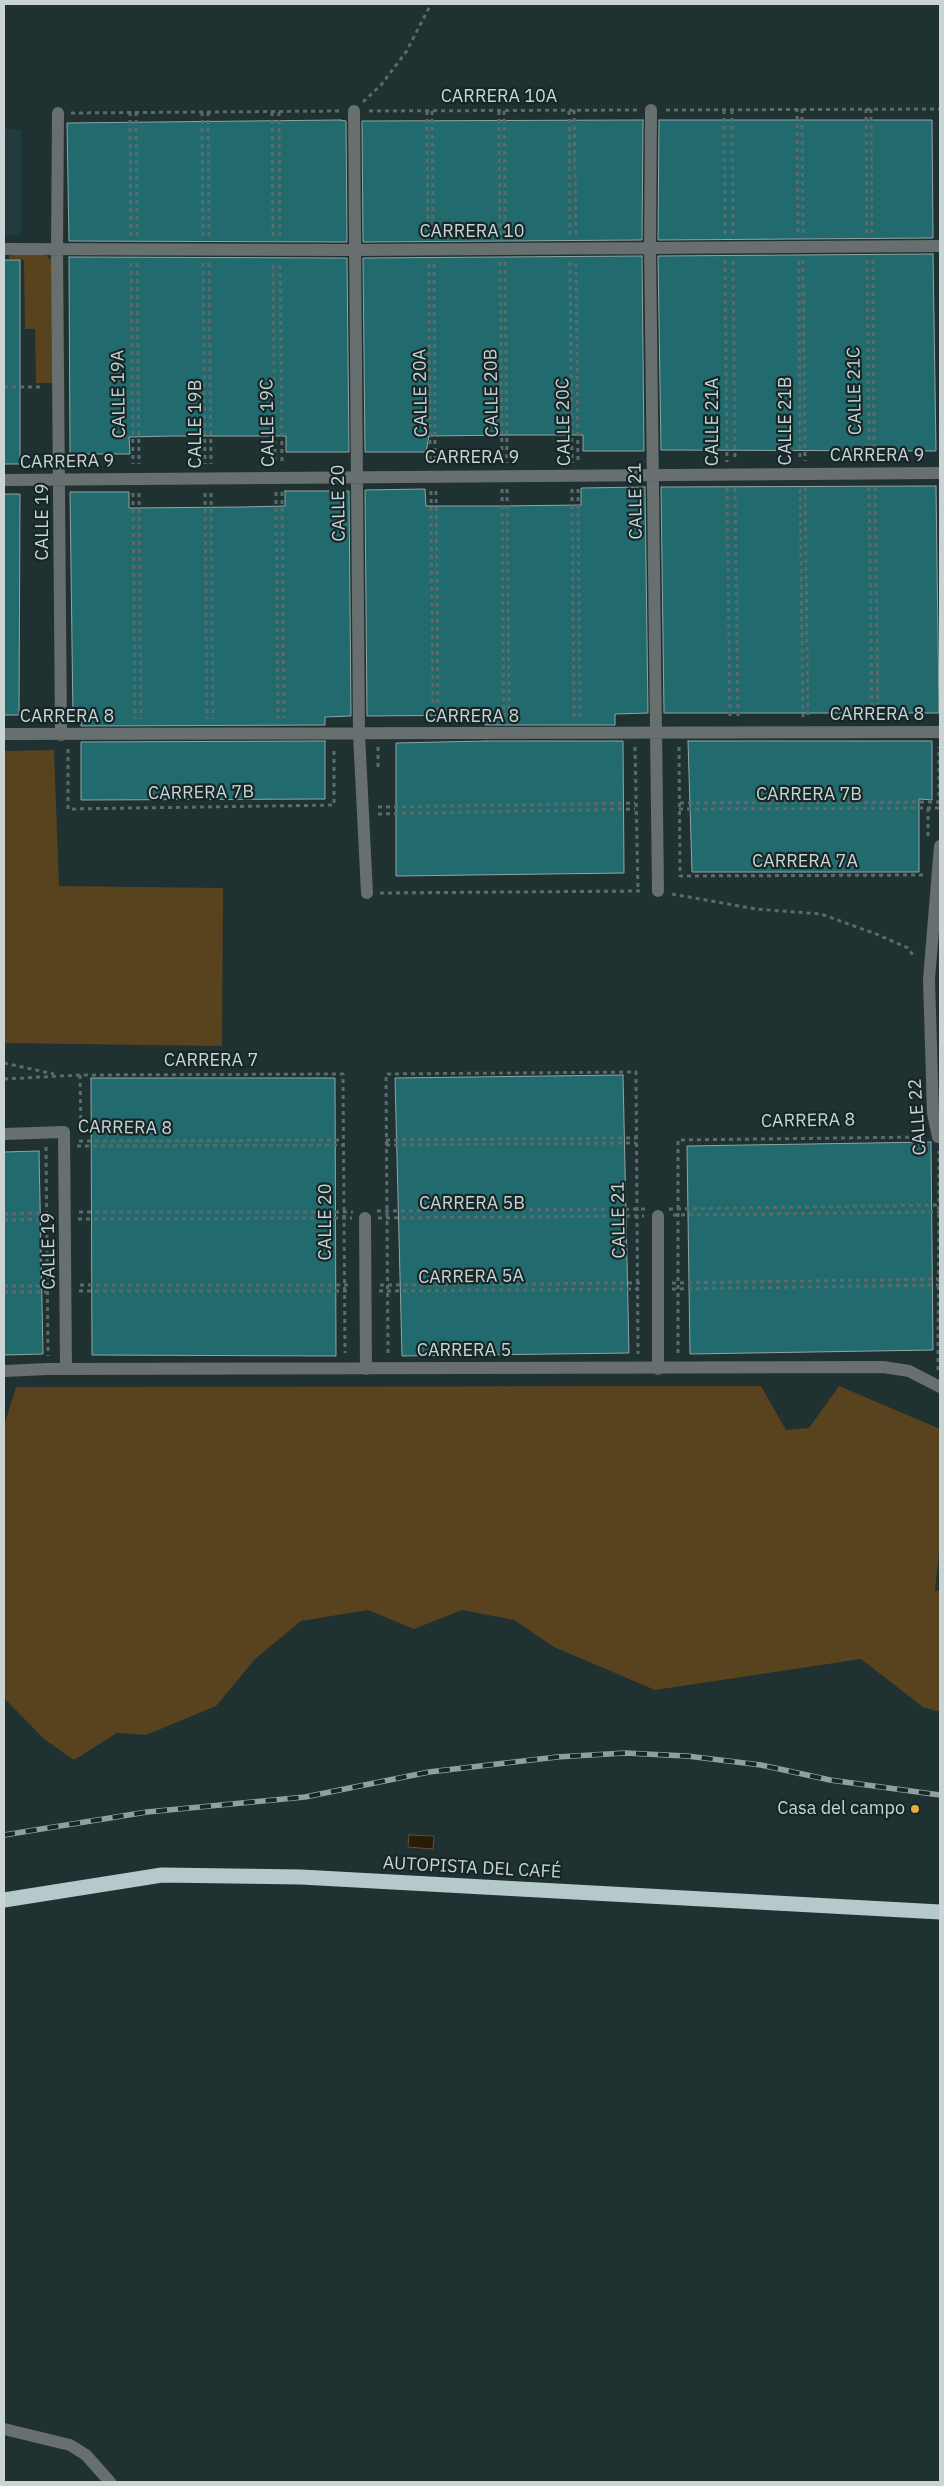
<!DOCTYPE html>
<html>
<head>
<meta charset="utf-8">
<style>
  body { margin:0 }
  #map { position:relative; width:944px; height:2486px; overflow:hidden; background:#203132; font-family:"IBM Plex Sans",sans-serif }
  canvas { display:block }
  .frame { position:absolute; inset:0; border:5px solid #cad4d5; pointer-events:none }
</style>
</head>
<body>
<div id="map">
<canvas width="944" height="2486"></canvas>
<div class="frame"></div>
</div>
<script>
const ctx = document.querySelector('canvas').getContext('2d');
ctx.lineJoin = 'round';
function fill(path, color) {
  ctx.fillStyle = color;
  ctx.fill(path, 'evenodd');
}
function poly(rows) {
  const path = new Path2D();
  for (const r of rows) {
    path.moveTo(r[0], r[1]);
    for (let i = 2; i < r.length; i += 2) path.lineTo(r[i], r[i + 1]);
  }
  return path;
}
function trace(path, color, width, dash) {
  ctx.strokeStyle = color;
  ctx.lineWidth = width;
  ctx.lineCap = dash ? 'butt' : 'round';
  ctx.setLineDash(dash || []);
  ctx.stroke(path);
}
function drawText(font, color, halo, rows, align = 'center') {
  ctx.font = font + ' "IBM Plex Sans",sans-serif';
  ctx.lineWidth = 4.5;
  ctx.setLineDash([]);
  ctx.textBaseline = 'middle';
  ctx.strokeStyle = halo;
  ctx.fillStyle = color;
  for (const [text, x, y, turn = 0] of rows) {
    ctx.save();
    ctx.translate(x, y);
    ctx.rotate((+turn || 0) * Math.PI / 180);
    ctx.textAlign = isNaN(turn) ? turn : align;
    if (halo) ctx.strokeText(text, 0, 0);
    ctx.fillText(text, 0, 0);
    ctx.restore();
  }
}
const built = poly([
  [4,128,21,131,21,235,4,234]
]);
const green = poly([
  [10,253,45,255,55,262,57,383,36,383,35,329,25,329,24,260,9,259],
  [54,750,59,886,223,888,222,1046,4,1043,4,751],
  [761,1386,786,1430,809,1428,839,1386,940,1429,940,1543,935,1591,940,1591,940,1712,923,1707,861,1659,655,1690,554,1647,514,1620,462,1610,414,1629,368,1610,301,1621,255,1659,216,1706,146,1735,117,1733,74,1760,44,1739,4,1698,4,1426,16,1387]
]);
const water = poly([
  [409,1835,434,1836,433,1849,408,1847,409,1835]
]);
const building = poly([
  [340,120,346,121,347,242,69,241,67,123,340,120],
  [643,120,642,240,363,242,362,121,643,120],
  [659,120,932,120,933,238,658,240,659,120],
  [933,254,936,451,661,450,658,256,933,254],
  [642,256,644,451,583,451,583,435,511,435,429,436,426,452,365,452,363,258,642,256],
  [69,257,347,258,349,452,286,452,286,436,172,436,129,437,130,454,70,454,69,257],
  [4,260,20,260,20,464,4,464,4,260],
  [936,486,939,713,664,713,661,487,936,486],
  [645,487,648,713,615,714,615,725,485,725,485,715,367,716,365,490,425,489,426,506,498,506,581,505,581,488,645,487],
  [285,491,349,491,351,716,325,717,325,725,81,726,81,718,73,719,70,492,129,492,129,508,242,507,285,506,285,491],
  [4,494,20,494,19,715,4,715,4,494],
  [325,741,325,799,81,800,81,742,325,741],
  [486,741,623,741,624,873,396,876,396,743,486,741],
  [688,741,932,741,932,800,919,799,919,872,692,872,688,741],
  [623,1075,629,1353,402,1356,395,1078,623,1075],
  [91,1078,335,1078,336,1356,92,1355,91,1078],
  [931,1142,933,1350,690,1354,687,1146,931,1142],
  [39,1151,43,1354,4,1355,4,1152,39,1151]
]);
const path = poly([
  [363,102,381,85,406,52,431,4],
  [797,108,798,232],
  [802,109,803,234],
  [866,109,867,234],
  [871,109,872,234],
  [574,110,576,235],
  [666,110,940,109],
  [724,110,725,234],
  [732,110,733,234],
  [369,111,637,110],
  [427,111,428,235],
  [432,111,433,235],
  [499,111,500,236],
  [504,111,505,236],
  [569,111,570,235],
  [130,112,131,237],
  [136,112,137,237],
  [202,112,203,236],
  [208,112,209,237],
  [272,112,273,236],
  [279,112,280,236],
  [71,113,340,111],
  [725,260,727,462],
  [803,260,805,461],
  [867,260,869,459],
  [873,260,874,459],
  [733,261,735,459],
  [799,261,800,460],
  [500,262,502,463],
  [505,262,507,463],
  [570,262,572,463],
  [131,263,133,464],
  [137,263,139,464],
  [203,263,205,464],
  [209,263,211,464],
  [429,264,430,463],
  [434,264,435,463],
  [576,264,578,462],
  [273,265,275,464],
  [280,265,282,463],
  [4,387,43,387],
  [805,487,808,719],
  [869,487,872,719],
  [875,487,878,719],
  [727,488,730,719],
  [735,488,738,719],
  [502,489,504,718],
  [507,489,509,718],
  [572,489,574,718],
  [578,489,580,720],
  [800,489,803,717],
  [431,491,433,720],
  [436,491,438,720],
  [276,492,278,719],
  [282,492,284,718],
  [133,493,135,719],
  [139,493,141,719],
  [205,493,207,719],
  [211,493,213,719],
  [378,747,378,771],
  [635,747,638,891],
  [679,747,680,876,923,875],
  [68,749,68,809,334,805,334,747],
  [680,803,939,802],
  [378,807,635,803],
  [928,808,928,838],
  [679,809,939,808,939,747],
  [378,814,635,809],
  [380,893,644,891],
  [672,894,756,909,821,914,876,934,908,948,915,958],
  [4,1063,54,1074],
  [80,1075,81,1132],
  [4,1079,80,1075,343,1074,345,1353],
  [386,1140,636,1138],
  [79,1141,343,1140],
  [386,1145,636,1143],
  [77,1146,343,1145],
  [46,1147,48,1356],
  [669,1209,940,1205],
  [377,1211,646,1209],
  [79,1212,353,1212],
  [4,1214,51,1213],
  [673,1215,940,1212],
  [378,1218,644,1216],
  [78,1219,352,1218],
  [4,1220,52,1219],
  [672,1283,939,1279],
  [80,1285,351,1285],
  [380,1285,644,1283],
  [4,1286,51,1286],
  [672,1289,939,1285],
  [79,1291,351,1291],
  [379,1291,643,1289],
  [4,1292,51,1292],
  [388,1353,386,1074,636,1072,638,1354],
  [678,1353,678,1140,924,1137],
  [938,1370,939,1151]
]);
const minor = poly([
  [651,110,650,248,658,891],
  [354,111,359,734,367,893],
  [58,113,57,249,61,735],
  [4,249,354,250,940,246],
  [4,480,940,473],
  [4,734,940,732],
  [4,1134,64,1132,66,1369],
  [938,1137,933,1113,929,979,940,846],
  [658,1216,658,1369],
  [365,1218,366,1369],
  [4,1371,48,1369,883,1367,909,1371,940,1387],
  [4,2429,70,2445,86,2455,110,2482]
]);
const highway = poly([
  [4,1900,162,1875,301,1877,940,1912]
]);
const rail = poly([
  [4,1835,147,1812,305,1797,429,1772,557,1757,625,1753,687,1756,761,1765,830,1780,940,1795]
]);
const markers = [
  [915,1809,5,"#ebaa39"]
];
const streetNames = [
  ["CARRERA 10A",499,97],
  ["CARRERA 10",472,232],
  ["CALLE 21C",855,391,-91],
  ["CALLE 20A",421,393,-91],
  ["CALLE 20B",492,393,-91],
  ["CALLE 19A",119,394,-91],
  ["CALLE 21B",786,421,-90],
  ["CALLE 20C",564,422,-91],
  ["CALLE 21A",713,422,-90],
  ["CALLE 19C",268,423,-91],
  ["CALLE 19B",196,424,-90],
  ["CARRERA 9",877,456],
  ["CARRERA 9",472,458],
  ["CARRERA 9",67,462,-1],
  ["CALLE 21",636,501,-91],
  ["CALLE 20",339,503,-91],
  ["CALLE 19",43,522,-90],
  ["CARRERA 8",877,715],
  ["CARRERA 8",67,717],
  ["CARRERA 8",472,717],
  ["CARRERA 7B",201,793,-1],
  ["CARRERA 7B",809,795],
  ["CARRERA 7A",805,862],
  ["CARRERA 7",211,1061],
  ["CALLE 22",918,1117,-94],
  ["CARRERA 8",808,1121,-1],
  ["CARRERA 8",125,1128,1],
  ["CARRERA 5B",472,1204],
  ["CALLE 21",619,1220,-91],
  ["CALLE 20",326,1222,-90],
  ["CALLE 19",49,1251,-91],
  ["CARRERA 5A",471,1277,-1],
  ["CARRERA 5",464,1351],
  ["AUTOPISTA DEL CAFÉ",472,1868,3]
];
const poiNames = [
  ["Casa del campo",905,1809]
];
fill(built, '#223c3d');
fill(green, '#59421e');
fill(water, '#291b04');
trace(water, '#595243', 1);
fill(building, '#216b6f');
trace(building, '#91a4a5', 1);
trace(path, '#5b6a6b', 3, [4, 4]);
trace(minor, '#676f6f', 12);
trace(highway, '#b5c9ca', 15);
trace(rail, '#929fa0', 5.5);
trace(rail, '#172728', 4, [11]);
for (const [x, y, r, color] of markers) {
  const dot = new Path2D();
  dot.arc(x, y, r, 0, 2 * Math.PI);
  ctx.fillStyle = color;
  ctx.fill(dot);
  trace(dot, '#172728', 2);
}
drawText('18px', '#cad4d5', '#172728', streetNames);
drawText('18px', '#cad4d5', '#172728', poiNames, 'right');
</script>
</body>
</html>
